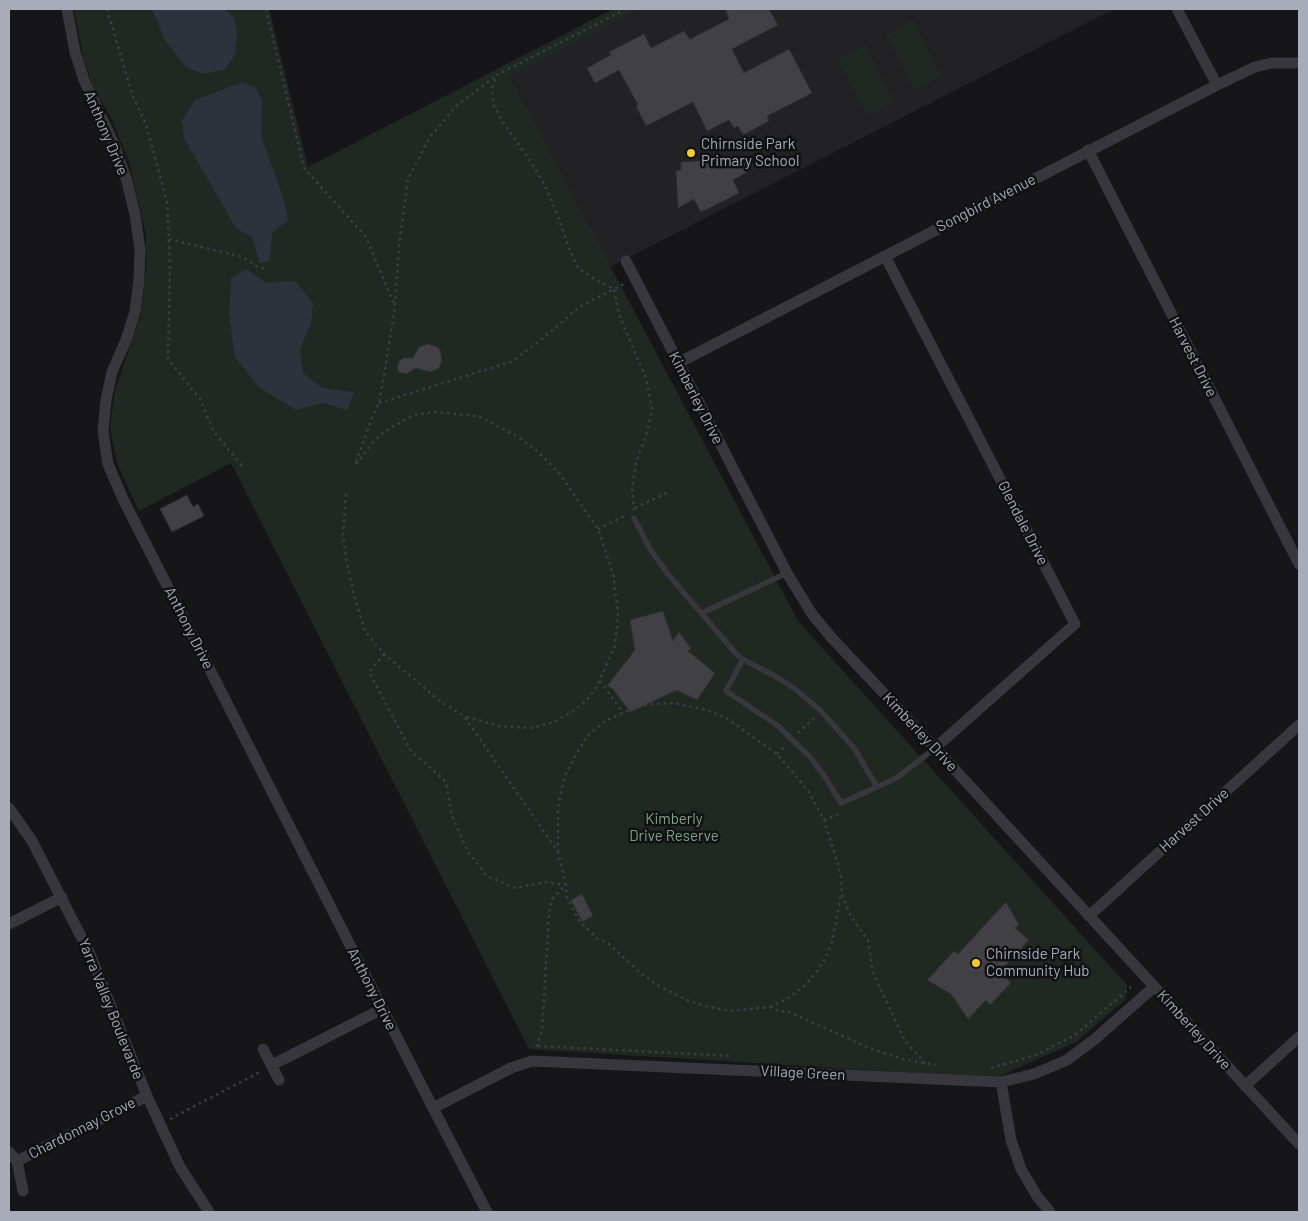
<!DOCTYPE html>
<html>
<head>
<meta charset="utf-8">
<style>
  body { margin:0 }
  #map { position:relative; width:1308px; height:1221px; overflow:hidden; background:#161618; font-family:Barlow,sans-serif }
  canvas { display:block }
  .frame { position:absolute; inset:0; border:10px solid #a8abb9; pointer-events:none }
</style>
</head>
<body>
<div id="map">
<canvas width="1308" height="1221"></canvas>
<div class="frame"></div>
</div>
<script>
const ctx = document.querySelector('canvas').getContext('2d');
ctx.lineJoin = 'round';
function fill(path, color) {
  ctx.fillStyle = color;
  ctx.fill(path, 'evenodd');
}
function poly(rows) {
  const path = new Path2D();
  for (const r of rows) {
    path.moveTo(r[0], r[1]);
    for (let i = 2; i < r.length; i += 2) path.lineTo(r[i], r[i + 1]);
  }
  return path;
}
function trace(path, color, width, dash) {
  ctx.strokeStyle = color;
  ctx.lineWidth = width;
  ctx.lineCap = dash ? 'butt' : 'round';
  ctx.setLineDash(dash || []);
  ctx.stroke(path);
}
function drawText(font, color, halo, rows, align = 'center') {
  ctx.font = font + ' Barlow,sans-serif';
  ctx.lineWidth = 5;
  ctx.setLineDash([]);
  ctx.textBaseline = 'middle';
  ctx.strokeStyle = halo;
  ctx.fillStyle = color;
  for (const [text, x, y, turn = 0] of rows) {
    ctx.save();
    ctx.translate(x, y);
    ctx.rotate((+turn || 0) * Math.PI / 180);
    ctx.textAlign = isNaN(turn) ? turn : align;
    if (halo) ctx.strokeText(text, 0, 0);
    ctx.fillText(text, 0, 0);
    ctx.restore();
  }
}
const built = poly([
  [640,9,1114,9,610,267,510,76]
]);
const green = poly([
  [74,9,269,9,308,167,613,9,640,9,510,76,798,621,1127,985,1125,1000,1076,1042,1000,1076,930,1074,529,1049,231,463,139,511,117,463,110,428,115,390,141,314,146,269,146,235,129,162,112,120,95,91,84,61],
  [913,21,941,76,914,90,886,35],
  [865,45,894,101,866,115,838,60]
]);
const water = poly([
  [152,9,224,9,234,17,237,36,235,55,225,69,203,74,186,67,165,40],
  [243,82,256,88,262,101,261,136,283,197,288,220,272,233,270,261,260,263,252,237,236,228,184,138,182,121,195,100],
  [246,269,266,283,295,281,313,303,311,324,300,349,303,373,322,388,354,392,347,410,323,403,296,410,259,387,235,357,229,314,231,279]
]);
const building = poly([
  [725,9,769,9,778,25,732,49,744,73,789,49,812,93,767,116,769,121,743,135,738,126,734,128,729,120,707,131,693,102,646,126,636,106,638,105,619,70,595,83,587,68,611,55,609,52,644,34,651,48,684,31,690,39,729,19,725,9],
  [745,158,750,168,745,171,746,173,733,180,739,193,701,212,694,199,678,208,676,171,681,170,681,162,745,158],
  [428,344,437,347,440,350,442,359,439,368,431,372,415,368,407,374,399,372,397,368,399,361,404,358,413,358,419,347,428,344],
  [187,495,193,507,198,504,204,516,172,532,160,509,187,495],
  [663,611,673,641,679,632,691,649,688,651,715,673,697,700,677,690,630,712,613,689,607,686,635,650,630,620,663,611],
  [582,894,593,916,582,922,571,900,582,894],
  [1006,902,1019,925,1015,928,1029,940,1000,972,1011,983,990,1005,986,1000,968,1019,951,994,927,980,954,951,958,954,1006,902]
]);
const path = poly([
  [107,9,133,97,146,124,167,202,170,265,168,359,200,399,214,432,243,467],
  [266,9,304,168,366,237,394,304],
  [626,9,497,75,492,88,494,106,504,124,527,156,544,184,558,216,569,248,578,268,596,280,614,289,619,315,646,378,652,410,646,436,636,462,632,488,634,510],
  [169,239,243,257,256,266,266,269],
  [379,403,511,362,546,336,579,307,624,284],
  [356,462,373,415,379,403,384,376,395,306,399,246,408,179,430,137,457,105,496,76],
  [356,464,374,441,385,431,414,415,436,412,476,416,487,420,518,437,537,451,560,474,598,529,613,573,618,613,615,646,596,688,585,702,573,711,554,722,532,728,499,726,464,716],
  [346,494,343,535,346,558,354,595,365,631,384,654,441,702,464,716,558,852,566,885,552,899,549,914,542,1031,535,1050],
  [635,508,667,493],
  [598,529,626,515],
  [384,654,369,672,411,751,446,782,452,816,468,852,487,876,515,888,546,882,566,885,567,897,579,921,598,939,609,944,643,975,659,986,689,1001,705,1006,730,1011,770,1007,778,1011,789,1012,871,1049,902,1059,935,1065],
  [600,681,623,713],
  [798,733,814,718],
  [777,754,785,746],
  [824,820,841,813],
  [558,852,558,807,565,775,586,737,605,721,633,708,652,704,674,703,707,710,728,719,777,754,809,792,824,820,838,864,841,878,842,894,851,917,868,940,873,973,905,1041,925,1063],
  [770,1007,788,998,803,987,816,973,826,957,832,942,841,895],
  [538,1046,732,1056],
  [991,1068,1036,1055,1075,1035,1131,987],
  [170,1119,260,1072]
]);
const service = poly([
  [634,518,650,549,667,573,738,656,748,662,771,674,794,688,821,711,854,748,877,787,841,803,825,777,811,758,778,726,726,691,743,659],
  [702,613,787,573],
  [877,787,898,777,935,748]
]);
const minor = poly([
  [67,9,75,52,84,80,115,146,127,181,135,215,140,249,139,280,135,312,126,340,112,372,106,400,103,431,108,464,123,499,433,1108,487,1212],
  [1177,9,1217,85],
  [1088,150,1299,564],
  [885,256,1075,624,935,748],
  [626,261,787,573,812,614,831,637,935,748,1299,1144],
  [678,363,1217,85,1255,67,1272,63,1299,63],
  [9,808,32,841,90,954,147,1096,180,1167,209,1212],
  [1089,916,1299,725],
  [9,924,62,897],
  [263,1049,279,1080],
  [272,1065,382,1009],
  [1001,1082,1011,1140,1021,1169,1037,1196,1050,1212],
  [1245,1086,1299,1037],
  [433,1108,511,1068,532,1061,1001,1082,1034,1074,1067,1060,1095,1039,1154,987],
  [9,1152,17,1161,23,1191],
  [17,1161,147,1096]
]);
const markers = [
  [691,153,5,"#f8c92e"],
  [976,963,5,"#f8c92e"]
];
const streetNames = [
  ["Anthony Drive",106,133,67],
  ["Songbird Avenue",986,203,-27],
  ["Harvest Drive",1193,357,63],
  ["Kimberley Drive",696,398,63],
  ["Glendale Drive",1023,523,63],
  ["Anthony Drive",189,628,63],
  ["Kimberley Drive",920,732,47],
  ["Harvest Drive",1194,820,-42],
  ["Anthony Drive",372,989,63],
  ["Yarra Valley Boulevarde",111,1009,68],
  ["Kimberley Drive",1194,1030,48],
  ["Village Green",803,1073,3],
  ["Chardonnay Grove",82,1128,-27]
];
const poiNames = [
  ["Chirnside Park",701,144],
  ["Primary School",701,161],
  ["Chirnside Park",986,954],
  ["Community Hub",986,971]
];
const parkNames = [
  ["Kimberly",674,819],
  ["Drive Reserve",674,836]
];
fill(built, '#222225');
fill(green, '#202822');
fill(water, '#2c333d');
fill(building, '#404045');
trace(building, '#303034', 1);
trace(path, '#3d3e44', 2.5, [2.5, 4]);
trace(service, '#37373d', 5.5);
trace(minor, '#37373d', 11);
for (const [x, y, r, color] of markers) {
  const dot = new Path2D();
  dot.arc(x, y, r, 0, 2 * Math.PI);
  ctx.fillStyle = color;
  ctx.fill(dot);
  trace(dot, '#111113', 2);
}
drawText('15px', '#a8abb9', '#111113', streetNames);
drawText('15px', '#a8abb9', '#111113', poiNames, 'left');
drawText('15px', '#7ea484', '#111113', parkNames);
</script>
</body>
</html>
